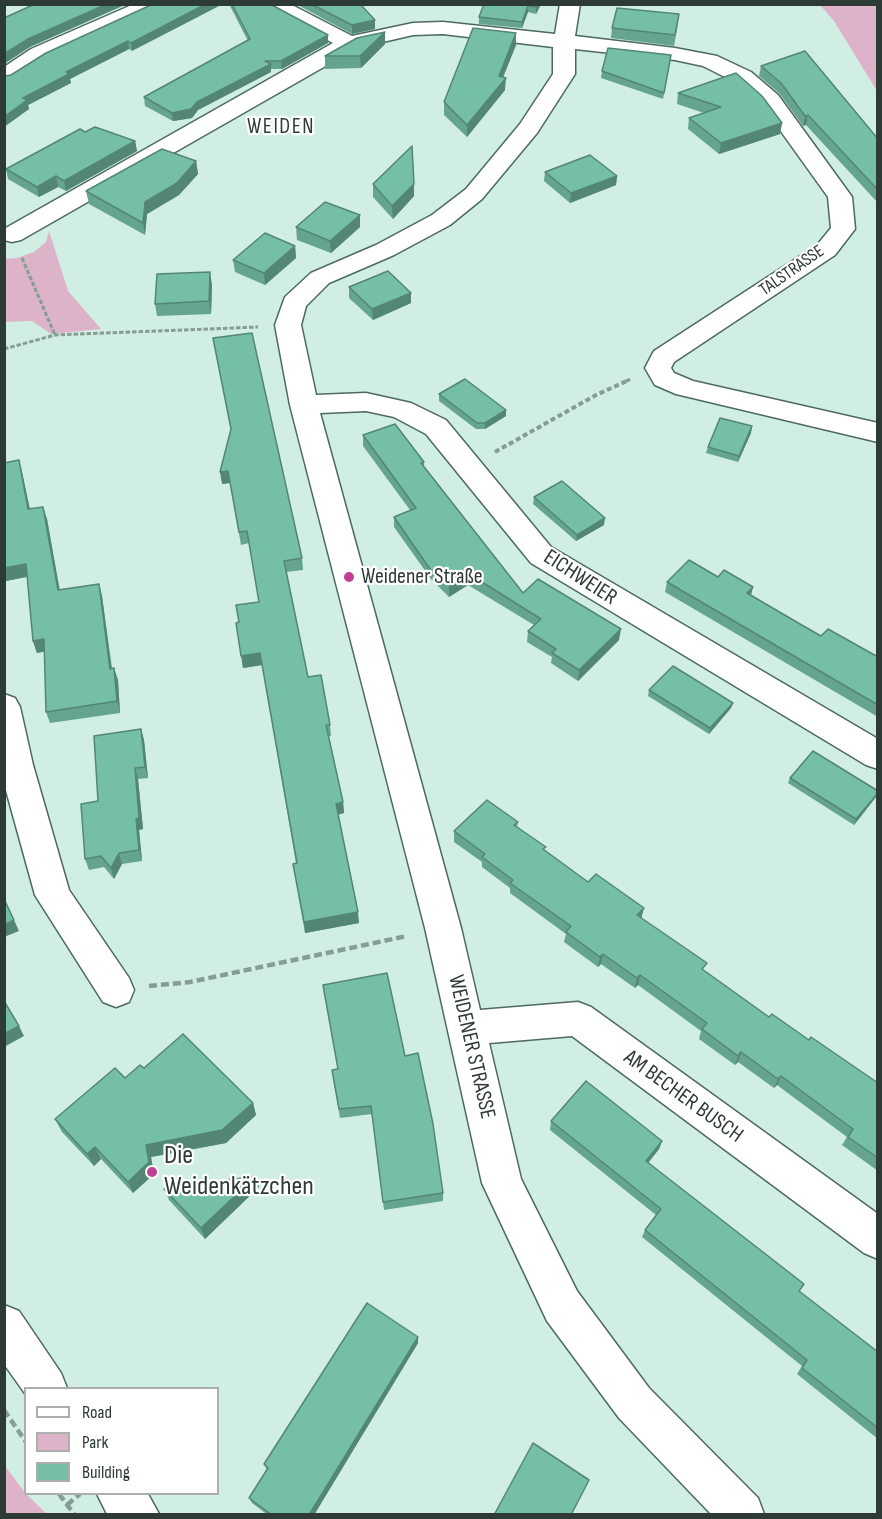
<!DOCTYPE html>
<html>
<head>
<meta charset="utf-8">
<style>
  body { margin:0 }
  #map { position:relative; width:882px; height:1519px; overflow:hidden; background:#d0eee3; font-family:"Sofia Sans Condensed",sans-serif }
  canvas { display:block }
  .frame { position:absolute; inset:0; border:6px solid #2e3a35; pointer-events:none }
  .legend { position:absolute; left:24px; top:1387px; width:195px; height:108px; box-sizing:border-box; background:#fff; border:2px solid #abb0ae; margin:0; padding:8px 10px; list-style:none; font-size:18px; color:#2e3a35 }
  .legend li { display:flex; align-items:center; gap:12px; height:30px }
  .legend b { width:30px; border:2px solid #abb0ae }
</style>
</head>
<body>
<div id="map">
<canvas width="882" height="1519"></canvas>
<div class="frame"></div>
<ul class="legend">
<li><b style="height:8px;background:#fff"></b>Road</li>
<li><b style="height:16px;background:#ddb3c9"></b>Park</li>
<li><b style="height:16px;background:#76bfa7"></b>Building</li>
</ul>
</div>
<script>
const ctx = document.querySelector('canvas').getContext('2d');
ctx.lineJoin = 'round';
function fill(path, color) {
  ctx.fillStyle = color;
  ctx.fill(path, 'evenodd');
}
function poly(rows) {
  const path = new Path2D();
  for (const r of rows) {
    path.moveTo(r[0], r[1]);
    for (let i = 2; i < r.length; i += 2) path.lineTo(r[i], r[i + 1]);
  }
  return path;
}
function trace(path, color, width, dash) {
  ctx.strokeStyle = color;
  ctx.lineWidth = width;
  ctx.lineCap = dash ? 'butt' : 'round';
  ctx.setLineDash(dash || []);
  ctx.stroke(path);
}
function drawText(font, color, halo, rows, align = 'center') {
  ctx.font = font + ' "Sofia Sans Condensed",sans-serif';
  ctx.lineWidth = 4.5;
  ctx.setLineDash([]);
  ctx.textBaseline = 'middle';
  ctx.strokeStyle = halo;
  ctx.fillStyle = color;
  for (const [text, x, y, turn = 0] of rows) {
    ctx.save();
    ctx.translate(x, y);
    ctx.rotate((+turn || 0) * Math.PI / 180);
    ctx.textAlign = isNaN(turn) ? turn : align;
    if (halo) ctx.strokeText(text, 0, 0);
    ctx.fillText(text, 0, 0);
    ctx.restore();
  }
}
const green = poly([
  [820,5,877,5,877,91,834,21],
  [49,231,68,291,101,329,51,334,32,321,5,322,5,259,17,258,34,252,46,242],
  [5,1466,26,1494,47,1514,5,1514]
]);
const pathFar2 = poly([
  [22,258,55,335],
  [4,349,55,335,258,327],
  [626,381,631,379]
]);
const pathFar1 = poly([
  [495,452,596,395,629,380]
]);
const path = poly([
  [149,986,190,982,407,936],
  [4,1410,26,1442],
  [59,1494,74,1514],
  [67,1505,80,1494]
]);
const minor = poly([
  [134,4,162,4,159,8,47,59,12,82,4,83,4,67,31,49,134,4],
  [263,4,290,4,352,36,413,23,443,22,555,34,560,4,580,4,575,36,675,48,717,56,751,72,778,95,852,197,855,229,835,255,674,362,671,368,674,373,693,381,878,423,878,442,676,394,655,385,645,368,654,351,817,245,831,228,828,197,762,105,735,82,703,66,675,60,575,49,575,74,537,133,482,199,450,225,394,255,329,283,306,306,301,325,316,395,366,393,411,403,446,420,551,547,878,739,878,769,866,765,531,563,426,434,394,417,366,411,320,413,461,928,480,1010,578,1002,591,1007,878,1214,878,1259,864,1253,572,1036,489,1043,521,1179,577,1291,649,1388,758,1498,764,1514,711,1514,619,1418,547,1321,482,1183,425,928,290,405,275,325,285,297,311,273,376,245,432,215,466,189,520,124,553,74,553,47,443,34,413,35,357,48,21,240,12,242,4,240,4,229,333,43,266,8,263,4],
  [4,694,15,698,20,707,33,765,69,890,129,978,134,990,129,1002,116,1007,103,1002,35,895,4,783,4,694]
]);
const secondary = poly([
  [4,1305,19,1311,61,1373,67,1388,26,1388,26,1395,4,1364,4,1305],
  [97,1494,148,1494,159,1514,107,1514,97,1494]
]);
const wall = poly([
  [153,4,132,51,129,49,70,79,71,83,28,105,29,109,4,127,4,76,11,75],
  [229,4,270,4,328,43,282,69,271,69,271,72,198,110,192,118,173,121,145,106,144,97,248,41],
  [296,4,360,4,375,29,352,34],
  [484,4,541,4,536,14,528,12,522,28,479,24,479,17],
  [678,24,674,46,611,38,612,28],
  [385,44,361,68,325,69,325,56],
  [516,45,503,77,505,90,467,137,444,115,444,102],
  [670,62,663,99,601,78,602,71],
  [761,66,878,139,878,203,806,125,803,126,779,93,759,76],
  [678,93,782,123,780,134,719,154,688,129,689,118,704,113,677,104],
  [85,132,135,141,137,151,66,191,58,187,39,197,8,179,6,169],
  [196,161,198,174,179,195,147,214,145,235,89,204,86,191],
  [545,172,617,176,616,185,570,203,544,181],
  [373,184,414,196,393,219,373,197],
  [360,215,360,227,331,253,297,240,296,227],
  [295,246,296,258,265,285,235,272,233,260],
  [212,285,211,314,157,316,155,304],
  [349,287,411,293,411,303,373,320,349,298],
  [213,338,302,558,303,570,286,572,308,677,330,725,331,736,329,736,343,802,344,813,338,814,359,923,305,933,293,864,296,863,262,665,243,668,239,622,259,602,249,543,241,545,230,483,222,484,231,430],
  [439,394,506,416,485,429,476,429,439,401],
  [752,426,751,433,738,462,706,453,708,447],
  [363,435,424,462,424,466,523,593,619,640,578,681,551,663,552,657,527,642,528,631,534,625,468,585,449,597,431,579,394,527,394,517,410,510,363,446],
  [4,463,22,472,30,509,47,519,59,590,99,584,102,596,112,668,118,680,120,713,50,723,46,712,44,651,37,653,33,641,27,577,6,581,4,576],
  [534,497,604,525,576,541,533,504],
  [667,582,753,587,751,596,821,636,878,657,878,717,665,592],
  [649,690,733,703,731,708,709,734,648,696],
  [141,729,144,740,148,778,138,779,143,829,139,830,142,861,122,864,114,879,104,867,89,870,85,859,98,801],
  [790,778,878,791,878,794,876,797,854,825,788,783],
  [518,822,517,827,545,851,588,882,644,908,641,918,705,971,769,1017,809,1040,878,1083,878,1171,842,1145,847,1137,777,1085,774,1088,738,1062,735,1065,699,1039,701,1031,638,985,635,988,601,964,598,967,564,942,566,934,510,893,510,888,482,867,482,862,454,842,454,831],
  [405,1056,443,1193,443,1201,384,1210,372,1114,340,1118,332,1070],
  [144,1068,253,1103,256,1115,226,1143,151,1157,154,1174,133,1193,101,1159,94,1166,62,1132,55,1119],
  [551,1121,662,1141,659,1149,648,1163,799,1291,878,1352,878,1439,797,1374,802,1366,642,1237,645,1230,656,1215,550,1130],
  [256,1176,259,1187,205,1239,169,1200,164,1189],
  [418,1337,418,1343,314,1515,268,1515,252,1503,249,1498,267,1470,264,1464]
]);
const shadedWall = poly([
  [107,4,127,4,30,47,4,64,4,54,28,39],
  [206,4,223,4,132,51,131,43],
  [538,4,541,4,536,14,536,7],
  [528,6,528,12,522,28,522,22],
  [375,20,375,29,352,34,352,25],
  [385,32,385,44,361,68,360,56],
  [516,33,516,45,500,85,506,78,505,90,467,137,467,125,499,76],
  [328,35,328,43,282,69,281,61],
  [128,41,129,49,70,79,71,83,28,105,29,109,4,127,4,117,23,98,66,72],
  [271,64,271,72,198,110,192,118,173,121,172,113,197,102],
  [808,115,806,125,803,126,805,116],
  [782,123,780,134,719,154,721,143],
  [135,141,137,151,66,191,64,181],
  [196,161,198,174,179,195,147,214,145,235,143,223,145,202],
  [56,176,58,187,39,197,37,187],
  [617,176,616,185,570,203,571,193],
  [414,184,414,196,393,219,392,206],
  [360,215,360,227,331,253,330,241],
  [295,246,296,258,265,285,264,273],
  [210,272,212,285,211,314,209,301],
  [411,293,411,303,373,320,372,309],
  [506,410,506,416,485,429,485,423],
  [752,426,751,433,738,462,739,456],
  [19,460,22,472,32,521,28,509],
  [228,471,230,483,222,484,220,472],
  [43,507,47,519,62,602,58,590],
  [605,518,604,525,576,541,577,535],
  [26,564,30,576,6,581,4,576,4,568],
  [469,574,468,585,449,597,449,586],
  [99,584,102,596,113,680,110,669],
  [753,587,750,597,747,593],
  [621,629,619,640,578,681,579,670],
  [44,639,48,651,37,653,33,641],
  [260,653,262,665,243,668,241,656],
  [114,668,118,680,120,713,117,701],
  [733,703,731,708,709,734,710,728],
  [141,729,144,740,148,778,145,767],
  [135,768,138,779,143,829,139,830,142,861,139,850,136,819],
  [878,793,876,797,854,825,856,819],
  [343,802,344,813,337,815,336,804],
  [119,853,122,864,114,879,111,868],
  [4,898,19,931,4,937],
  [644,908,641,919,637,915],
  [358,912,359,923,305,933,304,922],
  [603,954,601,964,598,967,600,957],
  [640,975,638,985,635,988,637,978],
  [19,1026,24,1036,4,1047,4,1034],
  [741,1052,738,1062,735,1065,738,1056],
  [781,1076,777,1085,774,1088,778,1079],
  [253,1103,256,1115,226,1143,151,1157,154,1174,133,1193,128,1182,146,1145],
  [662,1141,659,1149,643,1169,646,1161],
  [95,1147,101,1159,94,1166,87,1154],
  [256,1176,259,1187,205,1239,201,1228],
  [418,1337,418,1343,314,1515,309,1515]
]);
const building = poly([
  [35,4,107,4,28,39,4,54,4,18,35,4],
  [153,4,206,4,131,43,128,41,66,72,69,74,23,98,27,100,4,117,4,76,11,75,46,53,153,4],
  [232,4,270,4,328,35,281,61,265,61,271,64,197,102,191,109,172,113,144,97,250,39,232,4],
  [311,4,360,4,375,20,352,25,311,4],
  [484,4,538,4,536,7,528,6,522,22,479,17,484,4],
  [617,8,679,14,675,35,612,28,617,8],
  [473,28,516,33,499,76,506,78,467,125,444,102,473,28],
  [385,32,360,56,325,56,357,38,385,32],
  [608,48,671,55,664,93,602,71,608,48],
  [805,51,878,139,878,190,808,115,805,116,781,83,761,66,805,51],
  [736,73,762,96,782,123,721,143,689,118,721,107,678,93,736,73],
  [95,127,135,141,64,181,56,176,37,187,6,169,80,129,85,132,95,127],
  [412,146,414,184,392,206,373,184,412,146],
  [162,149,196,161,177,183,145,202,143,223,86,191,162,149],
  [590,155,617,176,571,193,545,172,590,155],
  [325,202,360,215,330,241,296,227,325,202],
  [265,233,295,246,264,273,233,260,265,233],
  [388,271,411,293,372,309,349,287,388,271],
  [210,272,209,301,155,304,157,274,210,272],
  [252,333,302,558,284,561,308,677,321,675,330,725,326,725,343,802,336,804,358,912,304,922,293,864,297,863,260,653,241,656,236,623,239,622,236,605,259,602,247,531,239,532,228,471,220,472,231,429,213,338,252,333],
  [465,379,506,410,485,423,477,423,439,394,465,379],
  [720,418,752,426,739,456,708,447,720,418],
  [395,424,424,462,421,463,523,593,538,579,621,629,579,670,552,653,556,649,528,631,541,619,469,574,449,586,430,569,394,517,416,508,363,435,395,424],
  [19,460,28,509,43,507,58,590,99,584,110,669,114,668,117,701,46,712,44,639,33,641,26,564,4,568,4,463,19,460],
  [562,481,605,518,577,535,534,497,562,481],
  [689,560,718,577,724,570,753,587,747,593,800,624,821,636,828,629,878,657,878,705,667,582,689,560],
  [673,666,733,703,710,728,649,690,673,666],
  [141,729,145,767,135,768,139,818,136,819,139,850,119,853,111,868,101,856,85,859,81,804,98,801,94,736,141,729],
  [813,751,878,791,878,793,856,819,790,778,813,751],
  [487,800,518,822,514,825,546,847,543,849,588,882,596,874,644,908,637,915,707,963,702,969,769,1017,772,1014,809,1040,811,1037,878,1083,878,1158,848,1137,853,1129,781,1076,778,1079,741,1052,738,1056,702,1029,707,1023,640,975,637,978,603,954,600,957,566,932,571,926,510,883,513,880,482,857,485,854,454,831,487,800],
  [4,899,14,920,4,925,4,899],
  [387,973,405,1056,418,1053,433,1124,443,1193,383,1202,371,1106,339,1109,332,1070,338,1069,323,985,387,973],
  [4,1001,19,1026,4,1034,4,1001],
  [183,1034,253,1103,222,1130,146,1145,149,1162,128,1182,95,1147,87,1154,55,1119,115,1068,125,1078,140,1065,144,1068,183,1034],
  [586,1081,662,1141,646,1161,804,1284,799,1291,878,1352,878,1428,802,1368,807,1360,645,1230,661,1209,551,1121,586,1081],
  [256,1176,201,1228,164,1189,256,1176],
  [367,1303,418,1337,309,1515,272,1515,249,1498,268,1468,264,1464,367,1303],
  [533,1443,589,1480,571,1515,494,1515,533,1443]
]);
const markers = [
  [349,577,6,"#bf4292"],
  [152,1172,6,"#bf4292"]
];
const farStreetnames = [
  ["TALSTRASSE",792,271,-35]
];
const farQuarternames = [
  ["WEIDEN",281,127]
];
const poiNames = [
  ["Weidener Straße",361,577]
];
const streetNames = [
  ["EICHWEIER",580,578,33],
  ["WEIDENER STRASSE",471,1047,77],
  ["AM BECHER BUSCH",683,1097,36]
];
const nearPoinames = [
  ["Die",164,1156],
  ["Weidenkätzchen",164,1187]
];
fill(green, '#ddb3c9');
trace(minor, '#4e695f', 3);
trace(secondary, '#4e695f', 3);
trace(pathFar2, '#869c94', 3, [4.5, 2]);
trace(pathFar1, '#869c94', 4, [5, 3]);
trace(path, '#869c94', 4.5, [8, 4]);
fill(minor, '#fff');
fill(secondary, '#fff');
fill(wall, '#65a490');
fill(shadedWall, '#538675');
fill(building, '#76bfa7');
trace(building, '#538675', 1.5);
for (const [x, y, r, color] of markers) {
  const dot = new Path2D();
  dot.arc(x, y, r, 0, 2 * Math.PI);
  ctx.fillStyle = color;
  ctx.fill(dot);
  trace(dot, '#fff', 2);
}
drawText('18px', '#2e3a35', '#fff', farStreetnames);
ctx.letterSpacing = '1.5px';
drawText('22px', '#2e3a35', '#fff', farQuarternames);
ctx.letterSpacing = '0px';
drawText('22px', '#2e3a35', '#fff', poiNames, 'left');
drawText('22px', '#2e3a35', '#fff', streetNames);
drawText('27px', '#2e3a35', '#fff', nearPoinames, 'left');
</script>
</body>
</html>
